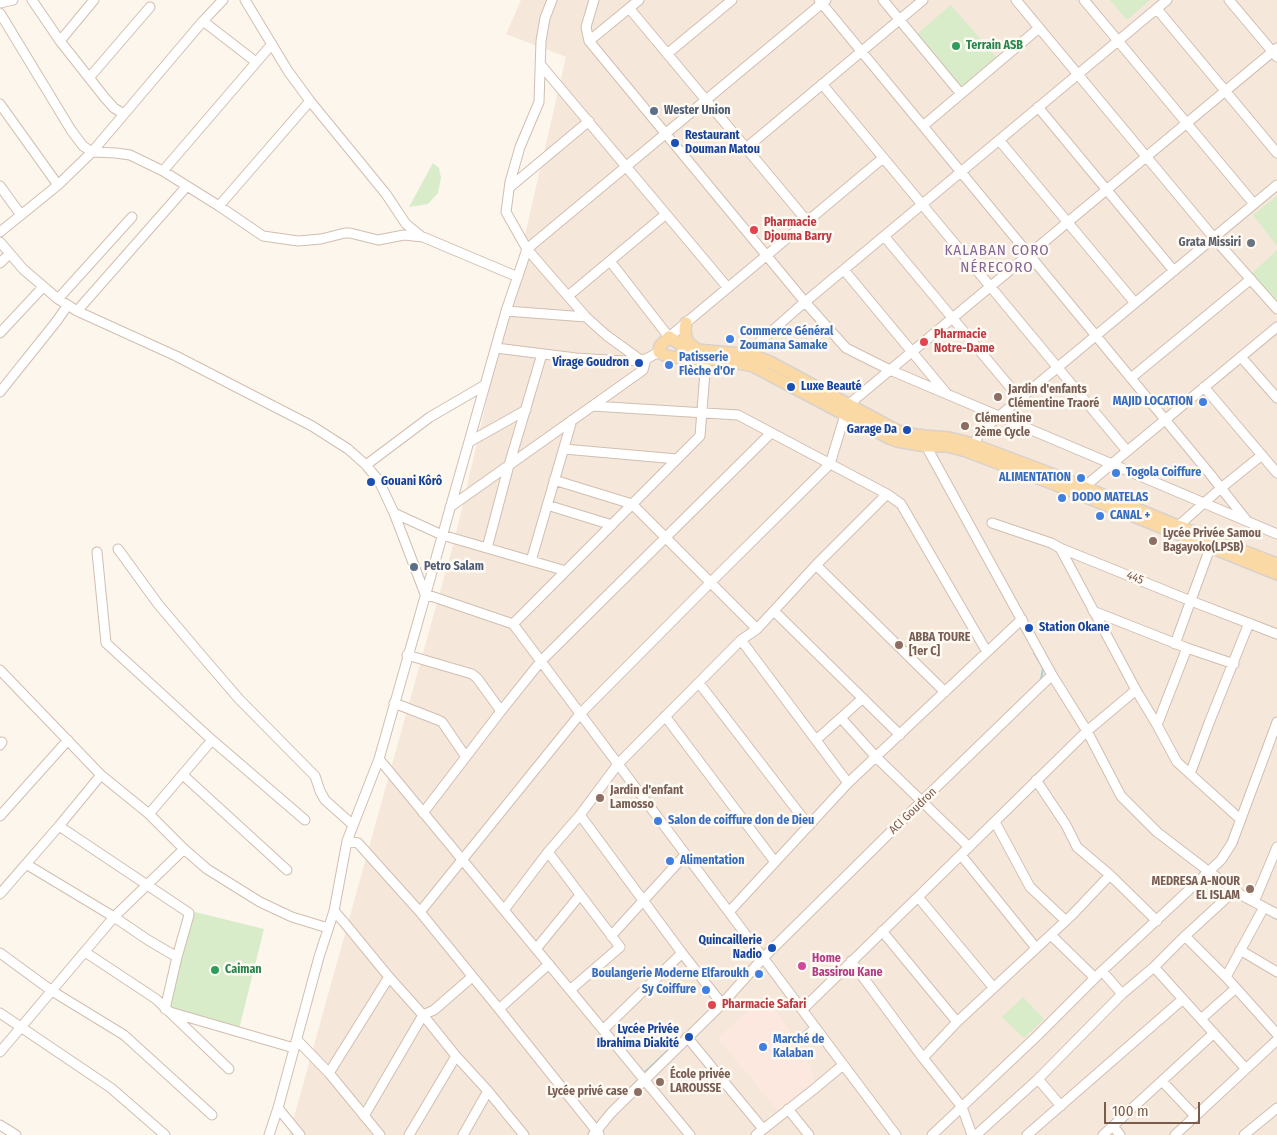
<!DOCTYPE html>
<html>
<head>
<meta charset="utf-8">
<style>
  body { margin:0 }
  #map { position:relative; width:1277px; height:1135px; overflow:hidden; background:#fdf6ec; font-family:"Fira Sans Condensed",sans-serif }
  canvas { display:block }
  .scale { position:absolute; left:1104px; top:1102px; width:96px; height:22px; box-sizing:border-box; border:2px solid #7a5c4d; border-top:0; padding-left:6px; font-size:15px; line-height:18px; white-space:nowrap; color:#7a5c4d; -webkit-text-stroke:4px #fffaf3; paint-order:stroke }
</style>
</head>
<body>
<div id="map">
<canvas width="1277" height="1135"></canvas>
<div class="scale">100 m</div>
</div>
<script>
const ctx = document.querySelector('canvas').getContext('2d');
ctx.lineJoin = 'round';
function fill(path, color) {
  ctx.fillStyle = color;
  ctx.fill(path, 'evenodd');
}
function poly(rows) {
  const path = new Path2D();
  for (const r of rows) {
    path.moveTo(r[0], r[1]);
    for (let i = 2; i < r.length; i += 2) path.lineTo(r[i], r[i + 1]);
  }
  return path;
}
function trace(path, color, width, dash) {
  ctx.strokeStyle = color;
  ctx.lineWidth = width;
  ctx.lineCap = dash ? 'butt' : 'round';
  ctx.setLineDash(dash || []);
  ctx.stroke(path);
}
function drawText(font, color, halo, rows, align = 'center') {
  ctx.font = font + ' "Fira Sans Condensed",sans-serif';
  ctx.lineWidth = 5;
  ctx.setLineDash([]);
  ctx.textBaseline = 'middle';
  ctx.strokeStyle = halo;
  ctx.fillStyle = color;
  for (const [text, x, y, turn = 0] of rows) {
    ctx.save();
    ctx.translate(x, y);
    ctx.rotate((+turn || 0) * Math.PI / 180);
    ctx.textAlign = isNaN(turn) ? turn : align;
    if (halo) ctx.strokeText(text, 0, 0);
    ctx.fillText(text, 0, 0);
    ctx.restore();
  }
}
const residential = poly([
  [521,0,1277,0,1277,1135,289,1135,455,538,566,57,506,34]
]);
const commercial = poly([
  [767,997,805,1055,816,1083,779,1112,718,1038,744,1014]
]);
const green = poly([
  [1110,0,1150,0,1127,20],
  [951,5,996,57,961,87,916,35],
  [433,163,439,168,441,178,438,193,428,204,409,207],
  [1277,196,1277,246,1253,215],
  [1277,250,1277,307,1250,275],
  [191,911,264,929,239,1029,167,1012],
  [1023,997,1044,1019,1024,1038,1002,1017]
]);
const stream = poly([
  [1034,653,1043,668,1041,680],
  [1220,889,1226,893],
  [1233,896,1253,906],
  [1264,912,1277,919],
  [644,1073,684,1035],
  [606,1113,639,1079]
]);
const minor = poly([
  [32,0,60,41,105,98,114,108,124,114],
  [245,0,288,71,310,101,386,194,406,224,422,237],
  [552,0,545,18,541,41,539,102,520,147,510,182,506,212,527,249,586,317,606,335,639,359],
  [594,0,586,27,589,41,805,302,846,348,890,370,1277,534],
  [819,0,1210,474,1247,521],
  [883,0,961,94],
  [1016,0,1214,238,1277,309],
  [1084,0,1254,204],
  [1229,0,1277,57],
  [0,3,13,0],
  [629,8,807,221],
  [1157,9,1277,153],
  [0,13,71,130,83,146,92,152,116,153,130,155,163,171,219,206,263,236,298,241,321,239,345,233,350,233,378,240,404,235,423,237,518,277],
  [203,21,256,62],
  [60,41,94,0],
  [589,41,639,0],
  [667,54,732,0],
  [540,64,728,288],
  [89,78,150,7],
  [822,84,1127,451],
  [0,104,58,185],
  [1038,107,1174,271],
  [923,126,1039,28],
  [999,140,1135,303],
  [746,148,923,0],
  [163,171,272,44],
  [0,186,21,215],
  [510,187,589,121],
  [219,206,310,101],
  [0,232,58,185,92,152,203,21,223,0],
  [884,236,1020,399],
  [0,242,23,269,58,299,77,311,176,356,312,426,348,449,366,465,379,481,394,513,425,594,513,624,896,1135],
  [610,261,669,337,883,158],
  [0,263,9,254],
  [844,270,947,394],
  [568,296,666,214],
  [58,299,132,217],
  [77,311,187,186],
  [506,311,586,317],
  [0,333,43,287],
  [496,348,576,358,624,361,646,359,659,352],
  [746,354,799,307,1167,0],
  [1241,357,1277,398],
  [1131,378,1251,279],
  [1204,387,1277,473],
  [0,392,56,322,68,305],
  [592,406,738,415,887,494,901,504,987,652],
  [925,441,926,446,1052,675,1087,731,1121,796,1157,832,1208,871,1241,895,1277,914],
  [469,442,526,410],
  [974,445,980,432,1277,185],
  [564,449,677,459],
  [366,465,430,417,485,385],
  [554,480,632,504,757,629],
  [1084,487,1277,327],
  [547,505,612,525],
  [450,507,643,370,646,359],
  [394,513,442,535,566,571],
  [992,523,1051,543,1060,548,1191,601,1277,634],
  [1178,526,1221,488,1262,455],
  [487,548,509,465,542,354],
  [1060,548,1136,690,1157,725,1177,762,1240,819],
  [118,549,158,604,202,656,239,699,315,776,320,791,325,800,353,825],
  [97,552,106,643,212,740,305,820],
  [531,561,572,420],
  [816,565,945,692],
  [774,611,900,735],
  [1093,611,1187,648,1234,664],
  [513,624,700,436,706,359],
  [741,640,848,783],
  [1175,644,1210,548],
  [407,655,472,674,477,678,501,711],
  [0,670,101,775,149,814,184,849,207,869,260,902,292,917,328,928],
  [699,683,809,826],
  [394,703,438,720,442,722,466,757],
  [665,716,775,862],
  [841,718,876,757,969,847],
  [1157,725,1187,648],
  [816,740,863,698],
  [0,745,2,742],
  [379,759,690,1135],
  [1190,774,1209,723,1249,623],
  [183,775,287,870],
  [1036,780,1066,825,1077,847,1110,875,1157,921],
  [423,813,501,711,541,661,771,433],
  [149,814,212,740],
  [580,815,682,953,722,1004],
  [0,816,68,740],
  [995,822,1030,887,1066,921],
  [347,841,358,843,420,912,499,1009,599,1134],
  [548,852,620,947,570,990],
  [961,855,1036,948],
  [26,864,114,917,148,940,177,957,189,915,189,913,59,826],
  [0,894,59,826,101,775],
  [918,897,993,987],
  [1254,902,1277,847],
  [504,910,548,852,580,815,618,764,741,640,757,629,816,565,887,494],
  [334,911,347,841,379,759,506,311,527,249,826,0],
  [420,912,580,714,711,582,830,464,848,405,1277,48],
  [729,912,848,783,1022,619],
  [882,931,957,1022],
  [1051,935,1095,978],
  [611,936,685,855],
  [1185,936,1226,977,1277,1034],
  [536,949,580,895],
  [1240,950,1277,972],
  [85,952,156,999,229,1069],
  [0,953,52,991,124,1035,212,1115],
  [851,961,923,1058,962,1107,972,1135],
  [1154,967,1246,1069],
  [1102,971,1122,994],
  [1226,977,1264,907],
  [165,1009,177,957],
  [499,1009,549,964],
  [802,1010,921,894,1087,731,1136,690],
  [170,1012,294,1048],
  [0,1013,111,1088,165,1135],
  [1201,1019,1236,988],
  [603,1030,682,953],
  [687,1037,763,1129],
  [805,1037,816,1028],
  [297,1040,329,1073],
  [0,1052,114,917,184,849],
  [923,1058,957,1022,1072,915,1110,875],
  [1162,1081,1195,1116],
  [1061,1106,1038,1079,1122,994,1154,967,1185,936,1234,891],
  [278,1108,319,957,334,911,343,921,389,977,423,1015,456,1056,488,1091,524,1135],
  [788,1109,809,1135],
  [364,1116,423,1015,434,1010,472,977],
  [0,1125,16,1135],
  [1113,1126,1120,1135],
  [269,1135,278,1108,300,1135],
  [380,1135,329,1073,389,977],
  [409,1135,456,1056],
  [463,1135,488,1091],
  [593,1135,611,1113,722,1004,763,958,922,801,1052,675],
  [756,1135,813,1090,843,1065],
  [932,1135,1037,1036,1102,971,1221,860,1232,843,1277,722],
  [976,1135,1038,1079],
  [1027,1135,1183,999],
  [1103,1135,1214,1033],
  [1175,1135,1277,1040],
  [1244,1135,1277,1108]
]);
const major = poly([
  [686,323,685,331,686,337,688,342,696,349],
  [1277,564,1178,526,1057,476,969,443,949,438,924,436,903,433,896,430,770,362,752,355,697,350,683,346,669,337,660,346,659,352,664,355,672,357,724,360,753,366,889,438,897,441,926,446,947,446,966,451,1054,484,1277,574]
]);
const markers = [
  [956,46,5,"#2e9e5b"],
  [654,111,5,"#5c6f8a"],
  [675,143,5,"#1a4fb4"],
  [754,230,5,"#e0444e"],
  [1251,243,5,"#6b7280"],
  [730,339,5,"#3f7fe0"],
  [924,342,5,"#e0444e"],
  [639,363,5,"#1a4fb4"],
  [669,365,5,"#3f7fe0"],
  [791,387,5,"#1a4fb4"],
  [998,397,5,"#8d6e63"],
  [1203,402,5,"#3f7fe0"],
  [965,426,5,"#8d6e63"],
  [907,430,5,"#1a4fb4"],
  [1116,473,5,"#3f7fe0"],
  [1081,478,5,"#3f7fe0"],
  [371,482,5,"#1a4fb4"],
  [1062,498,5,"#3f7fe0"],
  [1100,516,5,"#3f7fe0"],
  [1153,541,5,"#8d6e63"],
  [414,567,5,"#5c6f8a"],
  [1029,628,5,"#1a4fb4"],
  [899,645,5,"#8d6e63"],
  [600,798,5,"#8d6e63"],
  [658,821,5,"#3f7fe0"],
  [670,861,5,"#3f7fe0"],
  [1250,889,5,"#8d6e63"],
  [772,948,5,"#1a4fb4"],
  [802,966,5,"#d1479c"],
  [215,970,5,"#2e9e5b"],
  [759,974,5,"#3f7fe0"],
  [706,990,5,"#3f7fe0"],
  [712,1005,5,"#e0444e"],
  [689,1037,5,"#1a4fb4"],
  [763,1047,5,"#3f7fe0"],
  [660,1082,5,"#8d6e63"],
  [638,1092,5,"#8d6e63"]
];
const leisureNames = [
  ["Terrain ASB",966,46],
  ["Caiman",225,970]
];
const serviceNames = [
  ["Wester Union",664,111],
  ["Petro Salam",424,567]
];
const transitNames = [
  ["Restaurant",685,136],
  ["Douman Matou",685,150],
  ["Virage Goudron",629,363,"right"],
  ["Luxe Beauté",801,387],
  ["Garage Da",897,430,"right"],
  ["Gouani Kôrô",381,482],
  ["Station Okane",1039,628],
  ["Quincaillerie",762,941,"right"],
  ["Nadio",762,955,"right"],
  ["Lycée Privée",679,1030,"right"],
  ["Ibrahima Diakité",679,1044,"right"]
];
const healthNames = [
  ["Pharmacie",764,223],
  ["Djouma Barry",764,237],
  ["Pharmacie",934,335],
  ["Notre-Dame",934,349],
  ["Pharmacie Safari",722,1005]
];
const worshipNames = [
  ["Grata Missiri",1241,243]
];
const shopNames = [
  ["Commerce Général",740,332],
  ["Zoumana Samake",740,346],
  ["Patisserie",679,358],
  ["Flèche d'Or",679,372],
  ["MAJID LOCATION",1193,402,"right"],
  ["Togola Coiffure",1126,473],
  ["ALIMENTATION",1071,478,"right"],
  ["DODO MATELAS",1072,498],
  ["CANAL +",1110,516],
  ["Salon de coiffure don de Dieu",668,821],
  ["Alimentation",680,861],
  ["Boulangerie Moderne Elfaroukh",749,974,"right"],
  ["Sy Coiffure",696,990,"right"],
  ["Marché de",773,1040],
  ["Kalaban",773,1054]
];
const educationNames = [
  ["Jardin d'enfants",1008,390],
  ["Clémentine Traoré",1008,404],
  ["Clémentine",975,419],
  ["2ème Cycle",975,433],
  ["Lycée Privée Samou",1163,534],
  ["Bagayoko(LPSB)",1163,548],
  ["ABBA TOURE",909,638],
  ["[1er C]",909,652],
  ["Jardin d'enfant",610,791],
  ["Lamosso",610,805],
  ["MEDRESA A-NOUR",1240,882,"right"],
  ["EL ISLAM",1240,896,"right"],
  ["École privée",670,1075],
  ["LAROUSSE",670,1089],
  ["Lycée privé case",628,1092,"right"]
];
const streetNames = [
  ["445",1135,578,22],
  ["ACI Goudron",913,811,-44]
];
const hotelNames = [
  ["Home",812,959],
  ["Bassirou Kane",812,973]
];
const quarterNames = [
  ["KALABAN CORO",997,251],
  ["NÉRECORO",997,268]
];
fill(residential, '#f5e8da');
fill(commercial, '#fde8e0');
fill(green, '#d8ecc9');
trace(stream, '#a5d3da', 2);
trace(minor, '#d1beb0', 11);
trace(major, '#dad1cd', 14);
trace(minor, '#fff', 9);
trace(major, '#fbd9a5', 11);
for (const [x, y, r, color] of markers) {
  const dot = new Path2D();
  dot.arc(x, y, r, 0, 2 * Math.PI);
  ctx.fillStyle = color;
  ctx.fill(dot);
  trace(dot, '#fffaf3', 2);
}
drawText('bold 12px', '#27864d', '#fffaf3', leisureNames, 'left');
drawText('bold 12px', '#4e5e75', '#fffaf3', serviceNames, 'left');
drawText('bold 12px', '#164399', '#fffaf3', transitNames, 'left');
drawText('bold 12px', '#be3a42', '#fffaf3', healthNames, 'left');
drawText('bold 12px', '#5b616d', '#fffaf3', worshipNames, 'right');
drawText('bold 12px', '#366cbe', '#fffaf3', shopNames, 'left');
drawText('bold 12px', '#785e54', '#fffaf3', educationNames, 'left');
drawText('12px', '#7a5c4d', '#fffaf3', streetNames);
drawText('bold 12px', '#b23c85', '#fffaf3', hotelNames, 'left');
ctx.letterSpacing = '1px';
drawText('15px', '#846695', '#fffaf3', quarterNames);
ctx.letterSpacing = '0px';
</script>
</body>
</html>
